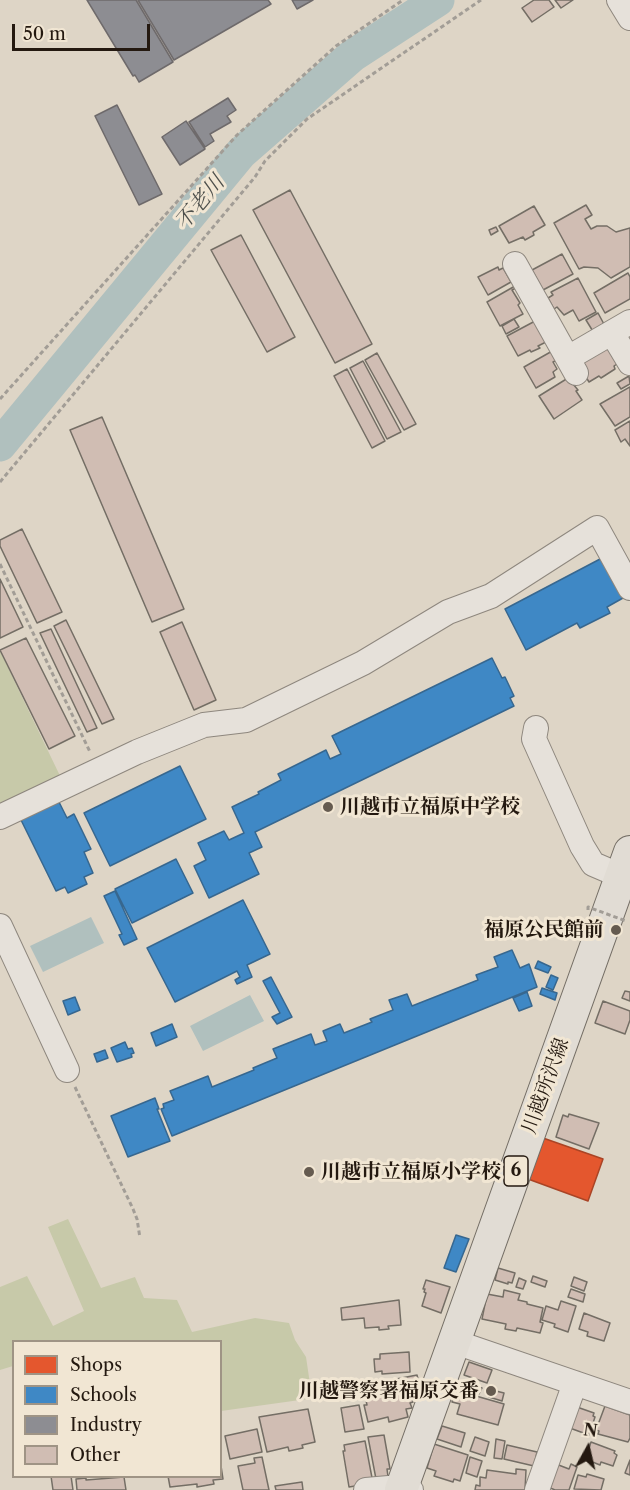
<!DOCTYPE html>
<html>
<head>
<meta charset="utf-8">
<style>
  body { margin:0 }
  #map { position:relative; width:630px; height:1490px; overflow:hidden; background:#ded5c6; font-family:"Libre Caslon Text",serif }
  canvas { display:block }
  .legend { position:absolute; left:12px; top:1340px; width:210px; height:138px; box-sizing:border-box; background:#f1e6d3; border:2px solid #9f9485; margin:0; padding:8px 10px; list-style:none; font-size:18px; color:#241910 }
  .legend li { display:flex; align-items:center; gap:12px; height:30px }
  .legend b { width:30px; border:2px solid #9f9485 }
  .north { position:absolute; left:558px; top:1418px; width:60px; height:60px; -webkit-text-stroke:4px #f1e6d3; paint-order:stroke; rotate:8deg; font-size:16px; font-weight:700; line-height:24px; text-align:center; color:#241910 }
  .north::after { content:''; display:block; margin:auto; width:21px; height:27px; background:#241910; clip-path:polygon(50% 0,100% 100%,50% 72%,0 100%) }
  .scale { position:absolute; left:12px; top:24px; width:138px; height:27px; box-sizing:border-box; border:3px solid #241910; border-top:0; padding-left:8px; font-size:18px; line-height:21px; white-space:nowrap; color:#241910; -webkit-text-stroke:4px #f1e6d3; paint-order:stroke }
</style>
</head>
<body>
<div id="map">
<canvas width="630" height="1490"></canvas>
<ul class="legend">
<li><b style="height:16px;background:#e4572e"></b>Shops</li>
<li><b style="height:16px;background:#3f88c5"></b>Schools</li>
<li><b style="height:16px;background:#8d8d92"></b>Industry</li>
<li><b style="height:16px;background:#d0bdb3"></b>Other</li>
</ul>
<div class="north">N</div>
<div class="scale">50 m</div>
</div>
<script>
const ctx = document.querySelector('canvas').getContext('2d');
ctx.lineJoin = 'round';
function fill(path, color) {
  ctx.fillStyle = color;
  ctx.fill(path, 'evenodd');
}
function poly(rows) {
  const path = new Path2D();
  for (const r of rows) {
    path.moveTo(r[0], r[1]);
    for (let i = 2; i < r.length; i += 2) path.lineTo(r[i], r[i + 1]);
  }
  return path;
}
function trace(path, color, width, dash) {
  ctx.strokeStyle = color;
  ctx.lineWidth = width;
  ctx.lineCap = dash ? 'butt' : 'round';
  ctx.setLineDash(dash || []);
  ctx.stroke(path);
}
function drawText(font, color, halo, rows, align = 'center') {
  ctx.font = font + ' "Libre Caslon Text","Noto Serif JP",serif';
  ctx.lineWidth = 6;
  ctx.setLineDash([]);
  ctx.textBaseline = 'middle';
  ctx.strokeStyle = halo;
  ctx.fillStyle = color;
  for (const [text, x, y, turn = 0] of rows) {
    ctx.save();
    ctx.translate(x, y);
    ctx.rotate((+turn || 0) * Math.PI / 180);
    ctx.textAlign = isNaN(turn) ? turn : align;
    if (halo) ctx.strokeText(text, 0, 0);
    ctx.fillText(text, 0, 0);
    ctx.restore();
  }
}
const green = poly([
  [0,651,62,780,0,810],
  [68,1219,101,1288,135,1277,144,1298,177,1300,192,1332,255,1318,289,1323,295,1340,306,1357,310,1384,307,1399,221,1411,220,1342,14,1342,13,1366,0,1370,0,1287,27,1276,53,1326,84,1311,48,1227]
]);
const water = poly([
  [91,917,104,943,43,972,30,946],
  [250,995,264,1021,203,1051,190,1026]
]);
const shops = poly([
  [543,1138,603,1159,588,1201,528,1179,543,1138]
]);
const schools = poly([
  [602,558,623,598,607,607,610,613,580,628,577,623,526,650,505,609,602,558],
  [492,658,502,678,505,677,514,696,510,698,514,706,255,832,262,847,249,853,259,874,209,898,194,866,206,860,198,843,224,831,229,840,244,833,232,807,259,794,258,792,281,780,278,774,326,750,330,759,341,754,332,736,492,658],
  [180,766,206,819,110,866,84,813,180,766],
  [59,802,67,818,74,814,91,849,84,852,93,873,84,877,87,884,68,893,65,887,56,891,21,820,59,802],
  [176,859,193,893,132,923,115,889,176,859],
  [115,891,137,939,124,945,119,935,122,934,104,896,115,891],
  [243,900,270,954,247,965,252,977,237,984,235,980,240,977,237,971,175,1002,147,948,243,900],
  [512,950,520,968,529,964,537,987,172,1136,161,1109,164,1108,163,1104,174,1100,170,1091,208,1076,212,1087,254,1070,253,1068,277,1058,273,1049,311,1034,315,1045,327,1041,323,1031,340,1024,344,1033,372,1022,370,1019,393,1010,389,1000,407,994,412,1006,478,980,476,975,498,967,494,957,512,950],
  [538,961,551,967,548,973,535,968,538,961],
  [551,975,558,978,553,990,546,987,551,975],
  [271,977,292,1017,277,1024,272,1017,280,1013,263,981,271,977],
  [542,988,557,993,555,1000,540,994,542,988],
  [527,992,532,1006,519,1011,513,998,527,992],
  [75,997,80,1010,68,1015,63,1001,75,997],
  [172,1024,177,1037,156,1046,151,1033,172,1024],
  [125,1042,128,1049,132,1048,134,1053,131,1054,132,1057,117,1062,111,1048,125,1042],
  [105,1050,108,1058,97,1062,94,1054,105,1050],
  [155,1098,159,1109,157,1109,170,1141,128,1157,111,1116,155,1098],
  [456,1235,469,1239,456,1272,444,1268,456,1235]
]);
const industry = poly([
  [87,0,136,0,173,62,139,82,135,75,133,76,87,0],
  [138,0,268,0,271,4,174,60,138,0],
  [292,0,313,0,297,9,292,0],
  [228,98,236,110,227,116,231,122,210,134,214,141,205,147,189,122,228,98],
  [117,105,162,194,139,205,95,116,117,105],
  [186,121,205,149,180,165,162,137,186,121]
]);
const river = poly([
  [0,445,241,153,352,56,438,0]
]);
const building = poly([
  [534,0,549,0,554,7,532,22,522,8,534,0],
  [555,0,573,0,561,8,555,0],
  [290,190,372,344,335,363,253,210,290,190],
  [586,205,592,215,585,219,591,229,597,226,607,226,616,232,630,228,630,267,611,278,598,268,584,267,579,269,554,223,586,205],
  [534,206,545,225,533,232,534,235,525,240,523,237,509,243,499,226,534,206],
  [496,227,498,231,491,235,489,230,496,227],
  [241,235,295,337,267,352,211,250,241,235],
  [562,254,573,274,543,290,532,270,562,254],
  [498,267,499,270,503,268,511,282,488,295,478,277,498,267],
  [628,273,630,277,630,299,605,313,594,293,628,273],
  [578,278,596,312,579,321,573,310,564,315,557,307,554,309,548,298,553,295,551,292,578,278],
  [515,286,516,288,512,290,520,303,518,305,523,314,500,326,487,302,515,286],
  [598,313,605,326,594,333,586,320,598,313],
  [514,319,519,327,506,334,502,326,514,319],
  [537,320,548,341,538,346,540,348,531,352,530,350,518,356,507,336,537,320],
  [610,345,620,362,614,366,615,369,601,378,599,376,589,382,578,364,610,345],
  [554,350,559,359,553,362,557,369,553,372,555,377,536,388,524,367,554,350],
  [377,353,416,424,404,430,365,360,377,353],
  [363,361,401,432,387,439,350,368,363,361],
  [347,369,385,441,372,448,334,376,347,369],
  [629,376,630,384,621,389,617,383,629,376],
  [568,378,578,390,576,391,582,400,554,419,539,396,568,378],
  [630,387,630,417,615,426,600,404,630,387],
  [102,417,184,609,152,622,70,430,102,417],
  [630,421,630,446,625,439,621,442,615,430,630,421],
  [22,529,62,612,37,623,0,546,0,540,22,529],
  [0,579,23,627,0,638,0,579],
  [66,620,114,719,102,724,54,626,66,620],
  [182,622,216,700,194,710,160,632,182,622],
  [51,629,97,728,87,732,40,633,51,629],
  [26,638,75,736,49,749,0,650,26,638],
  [625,991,630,992,630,1001,622,998,625,991],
  [603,1001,630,1011,630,1020,625,1034,595,1023,603,1001],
  [569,1114,599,1123,589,1149,556,1137,563,1115,568,1117,569,1114],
  [498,1268,515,1273,512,1283,508,1282,508,1284,495,1280,498,1268],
  [533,1276,547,1281,545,1287,531,1282,533,1276],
  [574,1277,587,1282,584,1291,571,1286,574,1277],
  [519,1278,526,1281,523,1289,516,1287,519,1278],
  [426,1280,450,1287,441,1313,422,1306,426,1293,424,1292,425,1289,423,1289,426,1280],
  [571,1289,585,1294,583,1302,568,1297,571,1289],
  [504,1290,520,1294,518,1300,527,1302,527,1304,543,1308,540,1322,543,1323,540,1333,517,1328,516,1331,505,1329,506,1324,482,1319,487,1294,503,1297,504,1290],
  [399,1300,401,1325,388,1326,389,1329,379,1330,379,1327,365,1328,364,1318,342,1320,341,1308,399,1300],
  [561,1301,576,1306,568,1332,554,1327,555,1324,542,1320,546,1306,558,1310,561,1301],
  [584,1313,610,1323,604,1341,587,1336,588,1332,579,1329,584,1313],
  [409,1352,410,1372,382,1374,382,1371,375,1372,374,1359,380,1359,380,1354,409,1352],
  [469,1362,492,1370,487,1383,464,1375,469,1362],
  [417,1375,420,1387,410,1389,413,1402,410,1403,412,1408,406,1409,408,1417,389,1422,388,1417,368,1422,364,1405,367,1405,363,1387,371,1386,372,1388,382,1386,381,1382,417,1375],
  [473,1385,482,1388,479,1394,471,1391,473,1385],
  [455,1390,504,1404,498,1425,457,1414,460,1404,452,1402,455,1390],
  [492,1390,504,1393,502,1401,489,1397,492,1390],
  [359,1405,364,1429,345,1432,341,1408,359,1405],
  [574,1406,594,1413,593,1416,595,1417,589,1435,567,1427,574,1406],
  [605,1406,630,1415,630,1438,628,1442,598,1434,599,1431,596,1430,605,1406],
  [308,1409,315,1442,302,1445,303,1448,289,1451,288,1447,267,1452,259,1417,308,1409],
  [442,1426,465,1433,461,1447,437,1439,442,1426],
  [257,1429,262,1452,230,1459,225,1436,257,1429],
  [384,1435,390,1469,387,1469,388,1477,376,1479,368,1437,384,1435],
  [475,1437,489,1442,485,1456,470,1451,475,1437],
  [496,1439,505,1441,502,1459,494,1458,496,1439],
  [365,1441,373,1483,349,1487,343,1451,345,1451,344,1445,365,1441],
  [591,1442,615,1451,614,1453,617,1455,613,1466,601,1462,600,1465,585,1459,591,1442],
  [434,1444,468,1455,460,1481,454,1479,453,1482,434,1476,436,1471,427,1468,434,1444],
  [507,1445,537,1452,534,1466,504,1459,507,1445],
  [262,1457,269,1490,243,1490,238,1466,255,1463,254,1458,262,1457],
  [470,1457,482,1461,477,1477,466,1473,470,1457],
  [220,1459,223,1479,213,1480,214,1484,197,1487,197,1484,170,1487,168,1476,220,1476,220,1459],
  [630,1460,630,1475,625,1473,630,1460],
  [556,1464,569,1469,571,1464,577,1467,569,1490,555,1490,548,1487,556,1464],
  [516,1469,526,1470,525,1490,475,1490,476,1485,480,1486,480,1477,486,1478,487,1470,516,1474,516,1469],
  [587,1474,604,1479,601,1490,574,1489,578,1475,586,1477,587,1474],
  [51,1476,71,1476,73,1490,53,1490,51,1476],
  [124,1477,126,1490,77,1490,76,1479,86,1478,86,1480,124,1477],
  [302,1482,303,1490,276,1490,275,1486,302,1482]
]);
const path = poly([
  [0,399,237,135,336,46,403,0],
  [0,482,255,177,265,161,307,119,481,0],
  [0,564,90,752],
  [75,1087,133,1209,137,1219,140,1238]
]);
const minor = poly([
  [619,0,630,18],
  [515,264,576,373],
  [612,333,630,363],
  [568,358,630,322],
  [536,728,534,739,582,846,593,864,621,876],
  [0,817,137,752,204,725,246,720,363,663,448,612,491,596,597,528,630,588],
  [0,926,67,1070],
  [455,1342,630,1402],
  [366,1490,389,1488,411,1490],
  [537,1490,575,1383]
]);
const major = poly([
  [401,1490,630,852]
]);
const pathBridge = poly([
  [588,910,588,907,626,921]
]);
const markers = [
  [328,807,6,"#655b50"],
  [616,930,6,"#655b50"],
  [309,1172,6,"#655b50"],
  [491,1391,6,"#655b50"]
];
const shields = [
  [516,1171,24]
];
const shieldNames = [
  ["6",516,1171]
];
const poiNames = [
  ["川越市立福原中学校",340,807],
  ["福原公民館前",604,930,"right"],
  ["川越市立福原小学校",321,1172],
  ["川越警察署福原交番",479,1391,"right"]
];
const streetNames = [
  ["川越所沢線",546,1086,-70]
];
const waterNames = [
  ["不老川",200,203,-50]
];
fill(green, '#c7c9a9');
fill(water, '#b0c0be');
fill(shops, '#e4572e');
trace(shops, '#aa4425', 1.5);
fill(schools, '#3f88c5');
trace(schools, '#37678f', 1.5);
fill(industry, '#8d8d92');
trace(industry, '#6e6a6b', 1.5);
trace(river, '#b0c0be', 33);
fill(building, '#d0bdb3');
trace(building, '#746e65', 1.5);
trace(minor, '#8e877e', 26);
trace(major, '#746e65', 34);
trace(path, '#a29d96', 3, [4.5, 3]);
trace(minor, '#e6e1da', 24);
trace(major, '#e1dcd4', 32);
trace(pathBridge, '#a29d96', 3, [4.5, 3]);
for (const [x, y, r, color] of markers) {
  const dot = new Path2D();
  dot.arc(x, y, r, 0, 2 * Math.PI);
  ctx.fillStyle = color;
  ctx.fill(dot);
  trace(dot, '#f1e6d3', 2);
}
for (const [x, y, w] of shields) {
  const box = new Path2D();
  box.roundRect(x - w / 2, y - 15, w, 30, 4.5);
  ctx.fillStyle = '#f1e6d3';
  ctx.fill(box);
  trace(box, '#241910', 1.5);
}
drawText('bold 18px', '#241910', null, shieldNames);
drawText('bold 20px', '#241910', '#f1e6d3', poiNames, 'left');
drawText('20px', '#241910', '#f1e6d3', streetNames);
drawText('italic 21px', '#4e504c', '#f1e6d3', waterNames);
</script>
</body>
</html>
